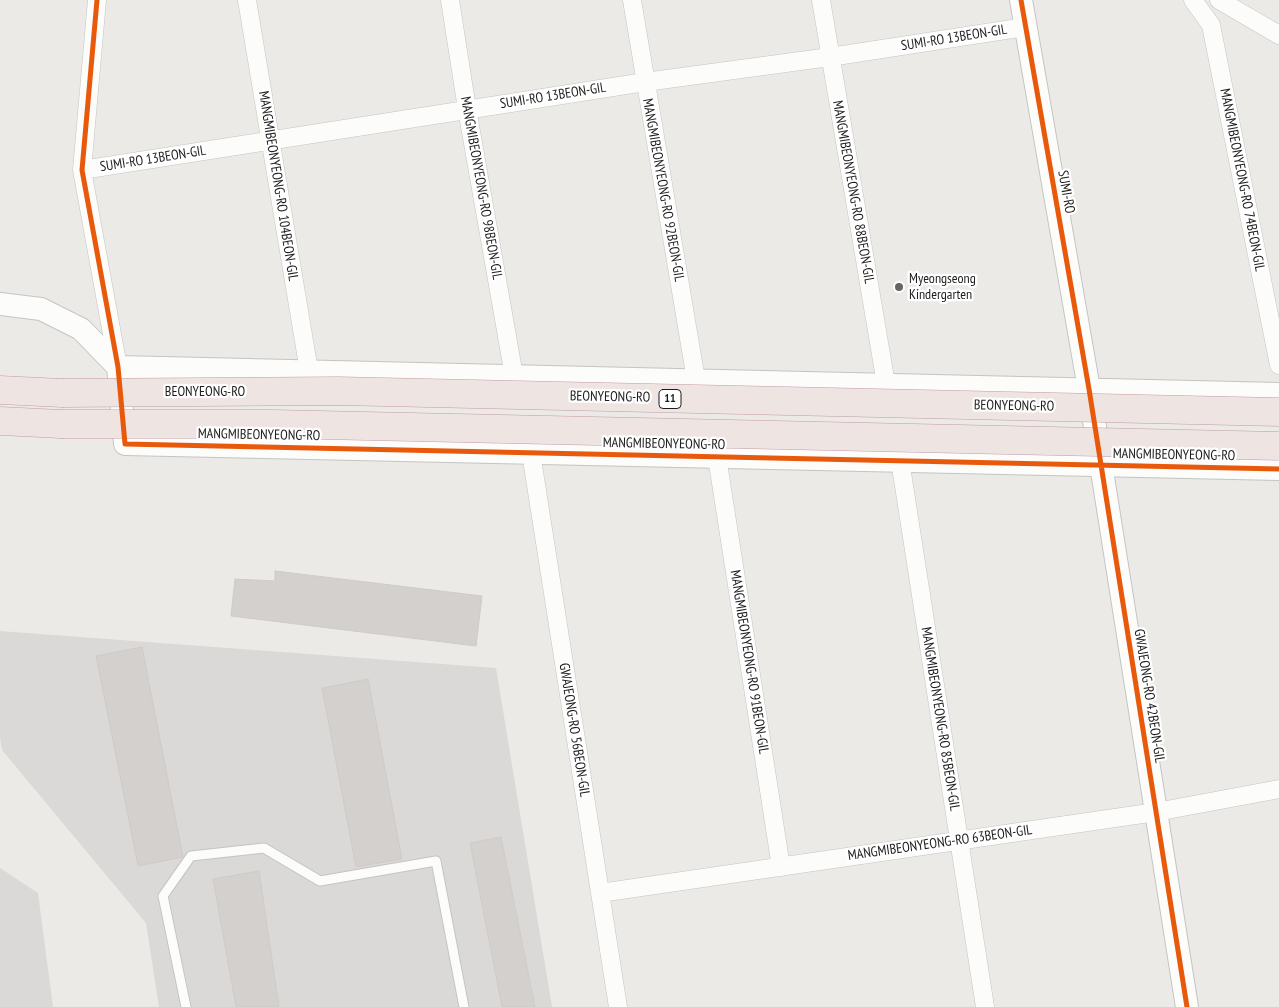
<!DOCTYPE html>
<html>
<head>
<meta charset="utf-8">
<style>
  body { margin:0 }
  canvas { display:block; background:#eceae6 }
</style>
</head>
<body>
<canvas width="1279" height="1007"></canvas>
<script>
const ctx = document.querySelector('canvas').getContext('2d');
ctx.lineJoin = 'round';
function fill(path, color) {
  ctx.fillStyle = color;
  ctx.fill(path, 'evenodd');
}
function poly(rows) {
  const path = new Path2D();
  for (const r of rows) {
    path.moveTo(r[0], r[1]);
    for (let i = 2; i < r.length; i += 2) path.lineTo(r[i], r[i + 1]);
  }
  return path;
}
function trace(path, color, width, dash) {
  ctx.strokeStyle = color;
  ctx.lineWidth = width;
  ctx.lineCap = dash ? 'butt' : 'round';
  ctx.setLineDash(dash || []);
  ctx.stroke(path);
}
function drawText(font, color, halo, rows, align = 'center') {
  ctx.font = font + ' "PT Sans Narrow",sans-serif';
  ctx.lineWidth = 4.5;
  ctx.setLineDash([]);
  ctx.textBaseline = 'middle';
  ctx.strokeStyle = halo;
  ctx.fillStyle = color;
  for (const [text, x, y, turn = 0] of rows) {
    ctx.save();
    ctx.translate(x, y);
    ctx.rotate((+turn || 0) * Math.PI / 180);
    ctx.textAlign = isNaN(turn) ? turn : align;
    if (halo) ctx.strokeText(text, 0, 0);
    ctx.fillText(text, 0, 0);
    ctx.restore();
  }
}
const residential = poly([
  [0,631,496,668,552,1007,159,1007,146,923,2,750,0,738],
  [0,868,38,893,53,1007,0,1007]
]);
const building = poly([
  [275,571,482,596,476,646,231,616,235,579,275,581,275,571],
  [142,647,183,857,138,866,96,656,142,647],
  [368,679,402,859,356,867,322,688,368,679],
  [501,837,535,1007,502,1007,470,843,501,837],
  [259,871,279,1007,236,1007,213,879,259,871]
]);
const service = poly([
  [186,1007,163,896,191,856,264,848,320,881,436,861,464,1007]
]);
const minor = poly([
  [97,0,82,170,118,367],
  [247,0,309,371],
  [450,0,467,109,514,376],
  [632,0,696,380],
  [821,0,886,384],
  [1193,0,1211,25,1279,365],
  [1219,0,1279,35],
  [82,170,645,82,830,57,1025,27],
  [531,453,618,1007],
  [717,457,781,867],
  [900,460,985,1007],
  [600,893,1156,812,1279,789]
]);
const tertiary = poly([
  [1021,0,1089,389,1187,1007],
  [0,304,41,309,81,329,118,367],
  [118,367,125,444,1279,469],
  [118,367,1279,394]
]);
const trunk = poly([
  [0,390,62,393],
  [0,421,61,424]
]);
const trunkBridge = poly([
  [62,393,338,391,1279,412],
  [61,424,274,424,1279,446]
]);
const cycleway = poly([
  [97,0,82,170,118,367,125,444,1279,469],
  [1021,0,1089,389,1187,1007]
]);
const markers = [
  [899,287,5,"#656563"]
];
const shields = [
  [670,399,22]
];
const shieldNames = [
  ["11",670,399]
];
const streetNames = [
  ["SUMI-RO 13BEON-GIL",954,38,-9],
  ["SUMI-RO 13BEON-GIL",553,96,-9],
  ["SUMI-RO 13BEON-GIL",153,159,-9],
  ["MANGMIBEONYEONG-RO 74BEON-GIL",1242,180,79],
  ["MANGMIBEONYEONG-RO 104BEON-GIL",278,186,81],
  ["MANGMIBEONYEONG-RO 98BEON-GIL",481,188,80],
  ["MANGMIBEONYEONG-RO 92BEON-GIL",663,190,80],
  ["MANGMIBEONYEONG-RO 88BEON-GIL",853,192,80],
  ["SUMI-RO",1066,192,80],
  ["BEONYEONG-RO",205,392],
  ["BEONYEONG-RO",610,397,1],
  ["BEONYEONG-RO",1014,406,1],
  ["MANGMIBEONYEONG-RO",259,435,1],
  ["MANGMIBEONYEONG-RO",664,444,1],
  ["MANGMIBEONYEONG-RO",1174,455,1],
  ["MANGMIBEONYEONG-RO 91BEON-GIL",749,662,81],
  ["GWAJEONG-RO 42BEON-GIL",1149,696,81],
  ["MANGMIBEONYEONG-RO 85BEON-GIL",940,719,81],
  ["GWAJEONG-RO 56BEON-GIL",574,730,81],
  ["MANGMIBEONYEONG-RO 63BEON-GIL",940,843,-8]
];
const poiNames = [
  ["Myeongseong",909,279],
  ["Kindergarten",909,295]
];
fill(residential, '#dbd9d7');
fill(building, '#d3d0cd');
trace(building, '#cfcbc7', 1);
trace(service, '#c4c4c2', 11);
trace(minor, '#c4c4c2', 19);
trace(tertiary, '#c4c4c2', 24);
trace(trunk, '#c39ba8', 29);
trace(service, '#fcfcfb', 9);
trace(minor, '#fcfcfb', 18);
trace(tertiary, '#fcfcfb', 22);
trace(trunk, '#eee4e1', 28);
trace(trunkBridge, '#c39ba8', 29, []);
trace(trunkBridge, '#eee4e1', 28);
trace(cycleway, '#e8590c', 5);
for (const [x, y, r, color] of markers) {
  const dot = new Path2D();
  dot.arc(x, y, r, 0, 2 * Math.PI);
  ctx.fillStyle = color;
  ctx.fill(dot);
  trace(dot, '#fff', 2);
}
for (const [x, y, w] of shields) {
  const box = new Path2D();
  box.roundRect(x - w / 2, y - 9.5, w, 19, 4);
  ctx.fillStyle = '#fff';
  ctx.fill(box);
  trace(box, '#1d1d1d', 1);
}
drawText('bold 12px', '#1d1d1d', null, shieldNames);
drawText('14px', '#1d1d1d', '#fff', streetNames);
drawText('14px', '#1d1d1d', '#fff', poiNames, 'left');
</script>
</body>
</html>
